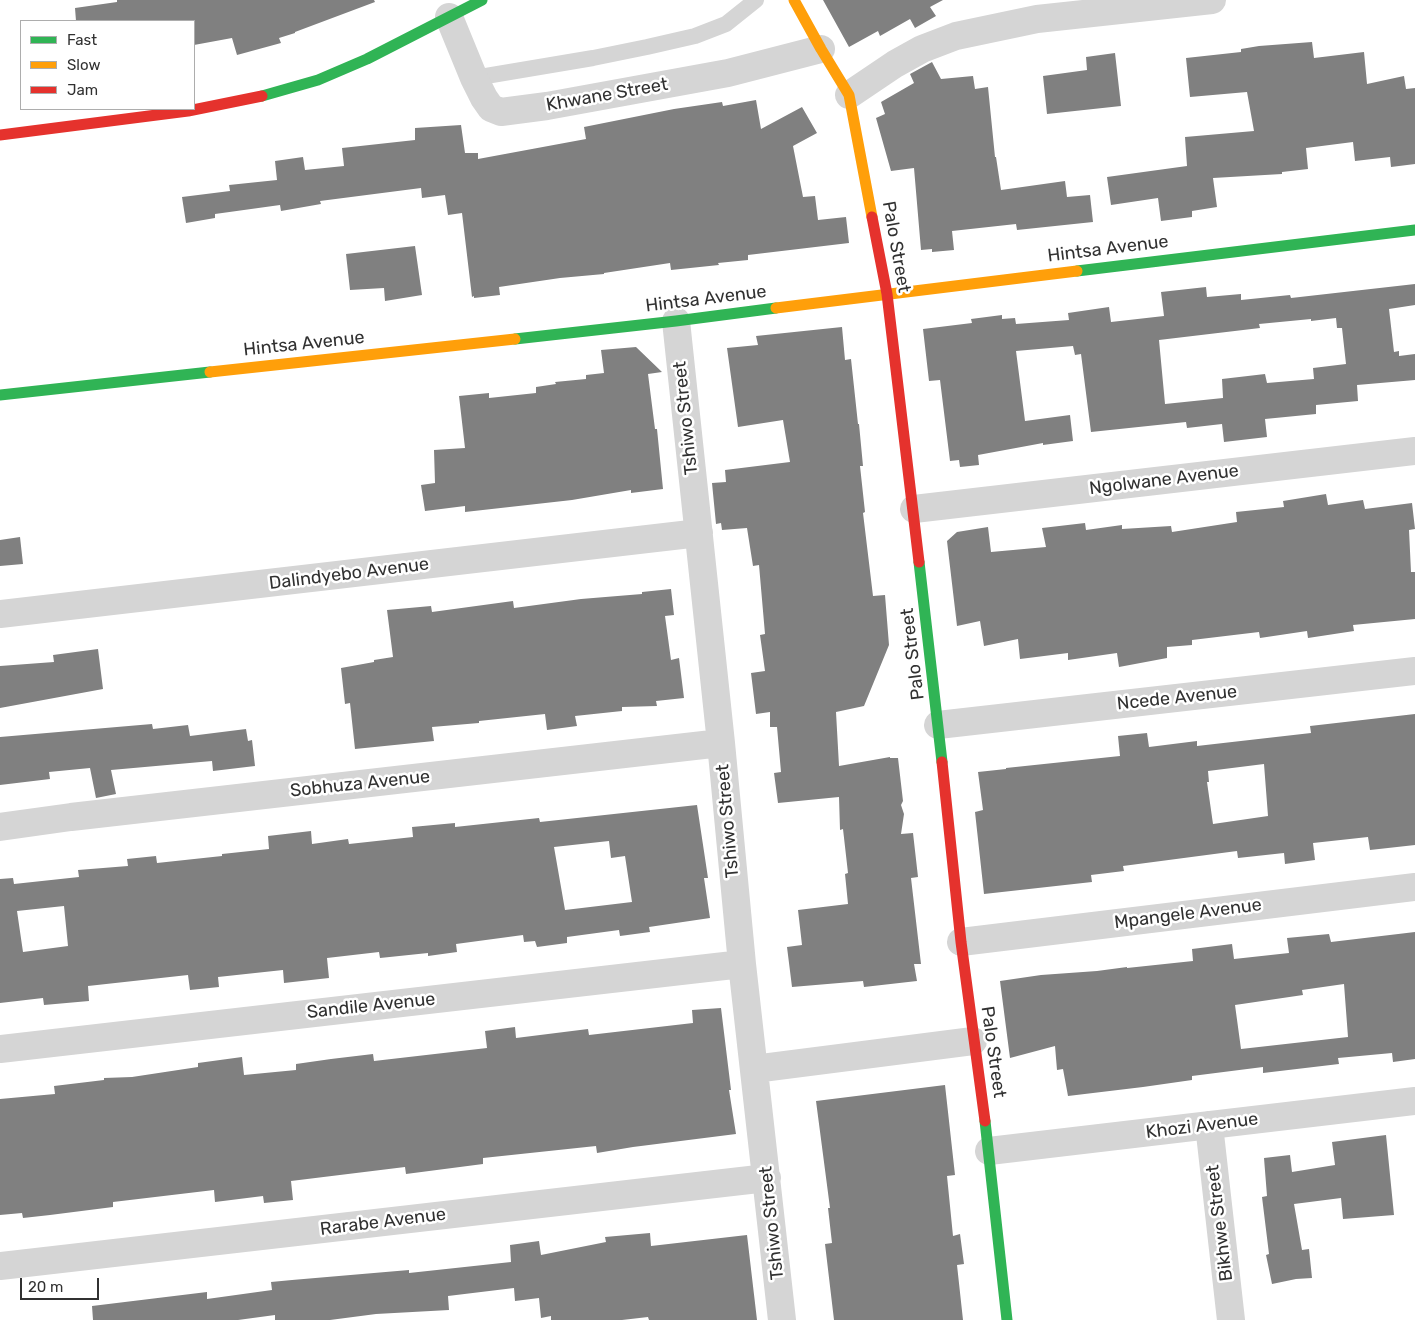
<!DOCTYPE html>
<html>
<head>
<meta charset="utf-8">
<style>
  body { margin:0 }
  #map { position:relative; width:1415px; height:1320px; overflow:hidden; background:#fff; font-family:Rubik,sans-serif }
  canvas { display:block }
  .legend { position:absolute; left:20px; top:20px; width:175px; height:90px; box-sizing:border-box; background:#fff; border:1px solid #adadad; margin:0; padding:6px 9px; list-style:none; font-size:15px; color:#313131 }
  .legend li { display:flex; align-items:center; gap:10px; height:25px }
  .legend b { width:25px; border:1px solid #adadad }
  .scale { position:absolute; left:20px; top:1278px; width:79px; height:22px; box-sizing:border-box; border:2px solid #313131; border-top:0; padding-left:6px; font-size:15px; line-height:18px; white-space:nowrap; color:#313131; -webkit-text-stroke:4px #fff; paint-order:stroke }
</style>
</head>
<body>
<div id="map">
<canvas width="1415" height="1320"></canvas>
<ul class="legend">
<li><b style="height:6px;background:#30b455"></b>Fast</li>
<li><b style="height:6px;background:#ff9f0a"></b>Slow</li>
<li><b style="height:6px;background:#e5322d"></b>Jam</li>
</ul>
<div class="scale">20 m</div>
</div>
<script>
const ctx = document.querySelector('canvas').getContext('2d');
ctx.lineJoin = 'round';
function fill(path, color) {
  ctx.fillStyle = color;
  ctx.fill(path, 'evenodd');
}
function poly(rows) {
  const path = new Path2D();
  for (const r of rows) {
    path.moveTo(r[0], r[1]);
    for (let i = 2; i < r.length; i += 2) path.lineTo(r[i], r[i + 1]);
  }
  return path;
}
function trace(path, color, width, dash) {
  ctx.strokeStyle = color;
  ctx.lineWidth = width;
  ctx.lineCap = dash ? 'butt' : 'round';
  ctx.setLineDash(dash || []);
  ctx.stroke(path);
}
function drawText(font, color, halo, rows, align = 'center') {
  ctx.font = font + ' Rubik,sans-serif';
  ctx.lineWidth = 5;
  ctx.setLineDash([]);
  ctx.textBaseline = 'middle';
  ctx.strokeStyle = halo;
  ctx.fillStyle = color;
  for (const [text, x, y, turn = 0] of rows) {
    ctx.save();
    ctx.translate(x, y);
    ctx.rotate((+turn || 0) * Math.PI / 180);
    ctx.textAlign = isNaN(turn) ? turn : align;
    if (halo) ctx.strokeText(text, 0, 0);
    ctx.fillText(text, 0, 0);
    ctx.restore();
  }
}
const building = poly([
  [117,0,374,0,375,2,295,32,295,33,279,38,281,43,237,55,232,38,194,45,194,21,76,21,75,8,117,2],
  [823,0,943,0,930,7,936,16,915,28,910,19,880,36,878,31,849,47],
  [1312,42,1314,58,1364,52,1367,84,1404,76,1406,89,1415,88,1415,164,1391,167,1390,157,1355,161,1353,142,1306,148,1308,169,1282,172,1282,174,1213,178,1217,207,1192,211,1192,217,1161,221,1158,198,1111,205,1107,177,1187,166,1185,137,1254,131,1247,92,1190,97,1186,58,1241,52,1241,49,1259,46],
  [1115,53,1121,106,1047,114,1043,76,1087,70,1086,57],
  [932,62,941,79,973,76,975,89,988,87,995,157,996,157,1001,190,1065,181,1067,197,1090,195,1093,222,1017,230,1016,224,952,231,954,250,932,252,932,249,921,250,914,168,891,171,876,118,885,114,881,102,914,83,910,74],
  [756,100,761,129,802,107,817,133,793,146,803,197,815,196,818,220,846,217,849,243,748,255,748,260,718,263,719,265,671,270,670,263,604,273,604,274,560,278,499,287,500,295,474,298,474,296,472,297,462,213,448,215,445,195,422,198,421,188,320,201,321,204,281,211,280,205,215,214,215,218,186,223,182,197,230,191,229,185,277,180,275,161,303,157,305,170,344,166,342,148,415,140,415,128,461,125,465,153,478,153,478,159,586,139,584,127,674,109,722,102,723,106],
  [415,246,422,295,385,301,384,288,350,290,346,254],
  [1415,284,1415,305,1389,309,1394,352,1399,351,1399,356,1415,354,1415,380,1357,385,1358,401,1316,405,1316,414,1265,419,1267,437,1224,442,1222,424,1187,428,1186,422,1091,432,1081,354,1075,355,1073,346,1016,351,1025,421,1070,415,1073,441,1043,445,1043,443,978,455,979,465,960,467,959,460,950,461,940,380,929,381,923,329,972,323,971,319,1002,315,1002,319,1015,318,1016,324,1069,320,1068,313,1109,307,1111,322,1164,316,1161,292,1206,287,1207,297,1241,294,1241,300,1290,295,1291,298],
  [1336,318,1337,328,1342,328,1346,364,1313,368,1314,379,1267,383,1265,374,1222,379,1223,398,1165,404,1159,340,1260,328,1259,324,1311,319,1311,321],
  [842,327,845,360,851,359,858,424,859,424,863,466,860,466,865,512,863,513,873,596,885,595,889,645,864,706,836,712,839,766,890,757,890,758,898,758,903,801,901,805,904,814,901,834,913,833,918,877,911,878,921,964,914,964,917,981,864,987,863,981,792,987,787,947,802,945,798,910,848,904,845,874,848,873,843,829,840,830,839,797,778,803,774,773,781,772,777,727,770,727,770,712,756,714,751,673,765,671,760,635,765,634,759,565,753,566,747,528,722,530,721,523,716,524,712,483,726,482,725,470,790,462,783,420,738,427,727,348,758,345,756,336],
  [636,347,662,372,648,374,655,429,657,429,663,489,631,493,631,490,572,500,465,512,465,506,425,511,421,485,435,483,434,450,465,448,459,396,489,393,489,398,536,393,536,387,556,384,555,382,586,379,586,375,604,373,601,350],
  [1326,494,1328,505,1363,500,1365,509,1412,503,1415,529,1409,530,1411,572,1415,572,1415,619,1353,625,1354,631,1308,638,1307,631,1260,638,1259,632,1192,640,1192,645,1167,647,1167,658,1119,667,1117,653,1068,660,1068,653,1020,659,1018,639,984,646,980,621,957,626,947,541,957,532,988,527,991,552,1046,547,1042,528,1085,523,1086,530,1122,525,1122,529,1171,526,1172,532,1237,522,1236,512,1284,507,1283,501],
  [20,537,23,564,0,566,0,540],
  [671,589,674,615,665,616,671,660,679,658,684,698,656,701,657,706,622,707,622,711,575,716,577,726,547,730,545,714,479,721,479,723,432,727,434,741,355,749,350,703,345,704,341,668,374,662,374,660,393,657,387,610,431,606,432,612,513,601,514,608,581,599,642,594,642,592],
  [98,649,103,689,0,708,0,666,54,662,53,655],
  [1415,714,1415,845,1370,850,1368,837,1313,843,1315,860,1285,864,1284,853,1238,858,1237,851,1123,866,1124,871,1091,875,1092,882,984,894,975,812,983,810,978,772,1006,769,1006,768,1120,756,1118,736,1147,733,1149,747,1197,741,1197,746,1311,733,1310,726],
  [1264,764,1268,816,1213,824,1207,782,1209,782,1208,771],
  [152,724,153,729,188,725,190,736,246,729,248,741,252,740,255,766,213,771,212,761,111,770,116,794,96,798,90,768,49,772,50,779,0,785,0,737],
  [697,805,708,878,704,878,710,918,649,927,650,932,620,936,619,930,567,937,567,943,537,947,535,941,524,942,523,935,456,944,457,952,428,956,428,953,380,958,379,952,327,958,329,978,284,983,283,970,218,977,219,987,190,990,188,975,88,986,89,1001,44,1005,43,998,0,1003,0,879,13,878,14,884,79,877,78,870,128,866,127,859,156,856,157,863,222,856,222,854,269,849,268,836,311,831,312,844,348,839,349,844,413,837,412,827,455,823,455,827,539,818,540,822],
  [609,841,611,858,625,856,632,902,565,910,554,847],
  [64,906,68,946,23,952,17,911],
  [1415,932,1415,1059,1393,1062,1392,1053,1338,1058,1339,1064,1263,1073,1263,1067,1192,1076,1192,1080,1143,1087,1068,1096,1063,1069,1057,1070,1055,1046,1010,1058,1000,981,1041,975,1097,971,1127,967,1127,968,1193,961,1192,949,1232,944,1234,959,1289,953,1287,938,1329,934,1331,942],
  [1344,984,1348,1037,1241,1049,1235,1005,1303,995,1302,990],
  [721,1008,731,1090,729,1090,736,1134,633,1147,597,1153,596,1146,483,1158,483,1164,406,1174,405,1167,291,1181,293,1200,264,1203,263,1196,215,1202,214,1190,113,1202,113,1207,50,1215,23,1218,22,1213,0,1215,0,1099,55,1094,54,1086,104,1080,104,1078,132,1077,198,1067,198,1063,242,1057,244,1075,296,1070,296,1064,331,1059,373,1054,374,1061,487,1048,485,1031,515,1027,516,1038,588,1029,589,1035,693,1023,692,1010],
  [945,1085,955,1175,947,1176,953,1236,960,1234,964,1264,957,1265,963,1320,834,1320,825,1244,832,1243,828,1208,830,1208,816,1101],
  [1386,1135,1394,1215,1343,1219,1341,1198,1294,1204,1302,1250,1309,1249,1312,1278,1296,1279,1272,1284,1266,1255,1269,1254,1262,1197,1267,1196,1264,1158,1290,1155,1292,1172,1335,1165,1332,1142],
  [650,1233,651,1246,747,1235,757,1320,649,1320,648,1317,622,1320,551,1320,551,1316,541,1318,539,1298,515,1301,514,1288,448,1296,449,1310,376,1314,330,1320,275,1320,275,1315,238,1320,93,1320,92,1306,207,1292,207,1299,272,1290,271,1282,292,1280,409,1270,409,1273,511,1262,510,1245,539,1241,541,1255,606,1242,605,1237]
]);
const lane = poly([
  [474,78,593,58,647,47,695,36,726,24,756,0]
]);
const street = poly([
  [449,17,474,78,484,98,491,108,501,112,547,106,728,73,821,49],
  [849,95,895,64,922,49,956,36,1037,19,1212,0],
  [676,321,721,743,742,964,782,1320],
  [914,509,1415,451],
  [0,614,699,533],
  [938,725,1415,671],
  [0,827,71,817,721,743],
  [961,942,1415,887],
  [0,1049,742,964],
  [754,1069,973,1041],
  [1209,1125,1231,1320],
  [989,1151,1415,1101],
  [0,1266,767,1178]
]);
const fast = poly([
  [262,96,318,80,367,59,482,0],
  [1077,271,1415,230],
  [515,339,676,321,776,308],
  [0,395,210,372],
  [919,562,942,762],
  [985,1121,1007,1320]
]);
const slow = poly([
  [794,0,821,49,849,95,872,217],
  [776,308,1077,271],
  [210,372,515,339]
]);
const jam = poly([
  [0,135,188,111,262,96],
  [872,217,887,294,919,562],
  [942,762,961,942,985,1121]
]);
const streetNames = [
  ["Khwane Street",607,95,-10],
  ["Palo Street",896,247,80],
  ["Hintsa Avenue",1108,249,-7],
  ["Hintsa Avenue",706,299,-7],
  ["Hintsa Avenue",304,344,-6],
  ["Tshiwo Street",686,418,-96],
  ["Ngolwane Avenue",1164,480,-7],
  ["Dalindyebo Avenue",349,574,-7],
  ["Palo Street",913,654,-97],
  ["Ncede Avenue",1177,698,-6],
  ["Sobhuza Avenue",360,784,-6],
  ["Tshiwo Street",728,821,-95],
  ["Mpangele Avenue",1188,914,-7],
  ["Sandile Avenue",371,1006,-6],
  ["Palo Street",993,1052,82],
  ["Khozi Avenue",1202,1126,-7],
  ["Rarabe Avenue",383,1222,-7],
  ["Tshiwo Street",772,1223,-96],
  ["Bikhwe Street",1220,1223,-97]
];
fill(building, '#808080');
trace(lane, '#d5d5d5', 16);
trace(street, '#d5d5d5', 28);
trace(fast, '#30b455', 11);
trace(slow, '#ff9f0a', 11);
trace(jam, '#e5322d', 11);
drawText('18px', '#313131', '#fff', streetNames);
</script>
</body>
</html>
